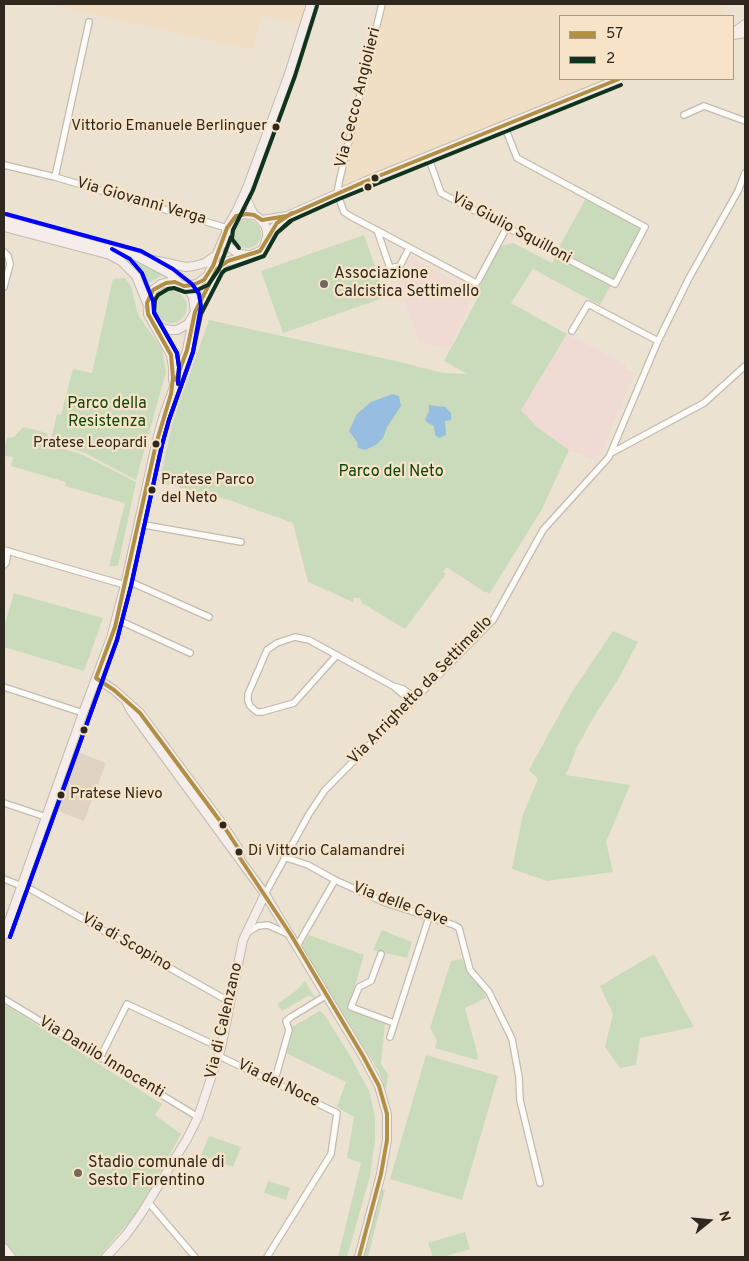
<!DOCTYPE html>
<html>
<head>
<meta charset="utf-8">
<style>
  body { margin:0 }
  #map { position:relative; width:749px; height:1261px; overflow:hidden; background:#ece2d2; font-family:Overpass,sans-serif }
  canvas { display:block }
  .frame { position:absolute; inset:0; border:5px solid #2f281e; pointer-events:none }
  .legend { position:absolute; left:559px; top:15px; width:175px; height:65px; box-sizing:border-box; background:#f7e4c8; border:1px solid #a79984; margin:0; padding:6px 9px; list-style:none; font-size:15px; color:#2f281e }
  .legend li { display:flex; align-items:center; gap:10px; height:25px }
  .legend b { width:25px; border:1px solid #a79984 }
  .north { position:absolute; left:684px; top:1196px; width:50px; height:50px; -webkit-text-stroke:4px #f7e4c8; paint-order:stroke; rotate:73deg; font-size:14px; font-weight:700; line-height:20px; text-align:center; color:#2f281e }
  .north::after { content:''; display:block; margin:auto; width:18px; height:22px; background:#2f281e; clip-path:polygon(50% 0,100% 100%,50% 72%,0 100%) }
</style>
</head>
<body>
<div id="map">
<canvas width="749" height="1261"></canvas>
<div class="frame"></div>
<ul class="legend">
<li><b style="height:6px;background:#b19046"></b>57</li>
<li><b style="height:6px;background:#10331d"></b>2</li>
</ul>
<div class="north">N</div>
</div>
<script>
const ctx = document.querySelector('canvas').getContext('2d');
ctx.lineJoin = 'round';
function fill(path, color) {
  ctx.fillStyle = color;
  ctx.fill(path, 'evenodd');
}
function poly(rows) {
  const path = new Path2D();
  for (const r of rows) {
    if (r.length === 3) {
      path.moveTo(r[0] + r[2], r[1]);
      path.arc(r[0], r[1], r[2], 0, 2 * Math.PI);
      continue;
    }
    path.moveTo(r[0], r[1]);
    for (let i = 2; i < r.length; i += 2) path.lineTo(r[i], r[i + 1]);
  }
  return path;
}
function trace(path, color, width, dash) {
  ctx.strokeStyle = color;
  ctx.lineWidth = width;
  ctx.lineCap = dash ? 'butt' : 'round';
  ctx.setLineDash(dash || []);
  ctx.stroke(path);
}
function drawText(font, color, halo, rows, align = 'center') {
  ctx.font = font + ' Overpass,sans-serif';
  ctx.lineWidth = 4.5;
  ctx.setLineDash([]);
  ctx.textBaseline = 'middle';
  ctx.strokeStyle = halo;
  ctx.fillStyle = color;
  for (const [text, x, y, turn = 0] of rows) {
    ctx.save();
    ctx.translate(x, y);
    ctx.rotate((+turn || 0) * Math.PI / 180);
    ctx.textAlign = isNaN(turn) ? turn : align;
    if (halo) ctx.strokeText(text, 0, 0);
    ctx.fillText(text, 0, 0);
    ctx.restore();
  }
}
const commercial = poly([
  [78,752,106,763,84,821,56,810]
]);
const built = poly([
  [46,4,311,4,305,25,262,16,253,50],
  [382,4,723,4,724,16,560,16,560,79,619,79,337,193]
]);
const education = poly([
  [412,258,475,291,449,349,420,343,395,275,405,273],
  [567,334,627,365,625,369,635,373,599,458,595,461,569,450,538,428,521,410]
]);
const green = poly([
  [586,198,640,227,641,229,614,279,612,280,557,251],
  [247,234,14],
  [364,235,386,297,283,333,261,271],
  [513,243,552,263,556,256,611,285,600,305,533,269,511,303,567,334,521,410,538,428,569,450,542,509,490,593,485,592,448,568,446,568,443,572,446,574,405,629,362,603,360,598,354,598,353,602,308,582,293,523,229,500,159,482,173,421,209,320,396,361,443,373,467,374,444,361,480,294,476,292,501,246],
  [128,256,163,274,162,275,146,285,138,269],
  [125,278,131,286,138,315,162,349,166,372,136,480,83,452,50,443,57,414,61,415,73,369,92,373,113,279],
  [171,307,16],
  [23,427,47,433,48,444,83,455,136,482,118,566,109,566,125,503,65,486,66,482,11,466,13,457,4,456,4,449,7,438,14,437],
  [14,593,103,618,84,671,4,647,4,627],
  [613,631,638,642,619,678,596,713,577,747,566,775,630,785,606,842,613,872,547,881,512,869,523,814,538,779,529,770,570,695],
  [382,930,412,942,407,958,373,950],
  [309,935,364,955,348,1010,385,1023,381,1064,388,1074,386,1090,378,1070,301,946],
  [654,954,694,1027,640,1038,636,1065,620,1068,605,1047,613,1014,600,986],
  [462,959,468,974,483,990,486,998,465,1008,478,1056,477,1060,435,1048,437,1041,430,1028,451,961],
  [305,981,315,998,308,996,282,1011,277,1004,297,990],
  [4,1004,162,1104,155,1115,181,1134,139,1210,99,1257,18,1257,4,1241],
  [320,1011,324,1014,352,1059,369,1091,375,1116,375,1140,370,1176,347,1257,338,1257,361,1163,347,1158,354,1117,337,1107,346,1082,286,1053,292,1027],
  [426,1055,498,1076,462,1200,390,1179],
  [209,1136,241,1147,233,1167,201,1155],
  [268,1181,290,1188,286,1200,264,1193],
  [381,1189,385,1190,368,1257,363,1257],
  [465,1232,470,1249,443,1257,433,1257,428,1243]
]);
const water = poly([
  [393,394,399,396,401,406,387,427,383,438,376,445,365,450,358,448,357,442,349,431,357,414,371,402],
  [429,405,445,407,451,413,451,420,445,421,446,435,439,438,435,435,434,426,428,423,425,420,429,411]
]);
const street = poly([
  [382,4,340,178,337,193,344,212,350,216,476,283,478,281,507,227],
  [684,115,704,106,745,121],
  [428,156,441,193,615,284,645,227,517,158,504,125],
  [4,165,55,177,227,228],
  [55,177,89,22],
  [377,230,390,268,400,266,409,248],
  [4,252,8,256,10,264,4,287],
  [572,331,588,304,658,341],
  [613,452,704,403,745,366],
  [139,524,241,542],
  [4,550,125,585],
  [4,565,6,563,8,551],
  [126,580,209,617],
  [116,619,190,653],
  [336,656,294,703,262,712,257,712,250,706,248,701,248,694,267,650,277,643,295,637,309,640,393,686],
  [4,687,83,713],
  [412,702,393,686,403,689,416,698],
  [4,803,46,817],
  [284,857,308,865,335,880,386,903,454,925,459,928,470,970,489,992,512,1039,519,1077,520,1100,540,1183],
  [4,879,32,890,230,1002],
  [265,894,309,814,325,790,493,620,543,530,609,457,658,341,689,278,738,191,745,173],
  [247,933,258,926,268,925,288,934],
  [297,946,335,880],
  [381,954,371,981,359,987,351,1007,394,1023],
  [4,999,198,1117],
  [390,1037,429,917],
  [219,1056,337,1113,331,1154,267,1257],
  [100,1058,127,1004,221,1048],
  [274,1083,289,1030,286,1021,291,1017,327,995],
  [149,1203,195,1257]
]);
const secondary = poly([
  [733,33,745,24],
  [733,35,745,33],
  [247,191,247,200,254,215],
  [4,220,138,257,170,274,180,284],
  [262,220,287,216,364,182,619,79],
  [231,221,242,214,254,215,258,217,265,225,267,231,267,237,264,247,260,251,251,255,239,254,229,247,226,241,226,231,227,228,231,221,237,210,247,188,289,74,311,4],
  [4,227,110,255,121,261,136,276,147,303],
  [267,237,272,229,284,218],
  [148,259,186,267,194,266,205,263,219,253],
  [184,286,197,284,208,275,225,235],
  [156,325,165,329,171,330,177,330,188,324,203,298,217,269,225,262,245,257],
  [173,380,173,367,171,355,148,314,149,298,153,290,161,284,170,282,180,284,188,289,193,297,195,312],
  [96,678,114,690,140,713,223,825,238,848,240,858],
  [126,701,131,711,265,894,363,1056,379,1086,387,1114,387,1140,381,1174,359,1257],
  [4,935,83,713,111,638,125,585,156,444,163,418,187,350,194,314],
  [4,1248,11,1257],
  [106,1257,126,1235,141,1214,187,1139,198,1117,221,1048,243,940,265,894]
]);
const bus1 = poly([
  [176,380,187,350,195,312,217,269,228,261,260,251,277,223,292,213],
  [96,678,115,627,156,444,171,394,173,378,171,355,148,314,147,303,153,290,166,283,175,282,184,286,193,285,204,280,213,266,227,228,236,216,247,214,254,215,262,220,287,216,364,182,619,79],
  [96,678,114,690,140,713,223,825,238,848,240,858,291,935,363,1056,379,1086,387,1114,387,1140,381,1174,359,1257]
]);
const bus2 = poly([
  [277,233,290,221,339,199,621,85],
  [239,248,232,239,233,230,253,190,295,76,317,6],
  [178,384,179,367,177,353,154,313,155,300,158,295,168,289,174,288,185,292,195,291,208,285,219,269,231,237],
  [10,937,117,640,131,586,162,445,169,420,193,352,201,314,222,273,225,270,264,256,277,233,291,221]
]);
const bus3 = poly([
  [6,214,141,251,173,269,192,284,199,294,201,306,193,352,169,420,162,445,131,586,117,640,10,937],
  [112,249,130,259,142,273,153,301,154,312,177,353,179,367,178,383]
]);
const markers = [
  [276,127,4.5,"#2f281e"],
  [375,178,4.5,"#2f281e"],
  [368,187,4.5,"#2f281e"],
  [324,284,5,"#71695d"],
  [156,444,4.5,"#2f281e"],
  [152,490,4.5,"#2f281e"],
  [84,730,4.5,"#2f281e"],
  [61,795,4.5,"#2f281e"],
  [223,825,4.5,"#2f281e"],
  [239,852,4.5,"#2f281e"],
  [78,1173,5,"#71695d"]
];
const busNames = [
  ["Vittorio Emanuele Berlinguer",267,127,"right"],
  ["Pratese Leopardi",147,444,"right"],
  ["Pratese Parco",161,481],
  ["del Neto",161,499],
  ["Pratese Nievo",70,795],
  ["Di Vittorio Calamandrei",248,852]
];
const streetNames = [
  ["Via Cecco Angiolieri",359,98,-76],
  ["Via Giovanni Verga",141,202,16],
  ["Via Giulio Squilloni",511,229,28],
  ["Via Arrighetto da Settimello",421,691,-46],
  ["Via delle Cave",400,905,20],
  ["Via di Scopino",126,943,30],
  ["Via di Calenzano",225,1021,-77],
  ["Via Danilo Innocenti",101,1058,31],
  ["Via del Noce",278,1084,26]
];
const poiNames = [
  ["Associazione",334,275],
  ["Calcistica Settimello",334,293],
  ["Stadio comunale di",88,1164],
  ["Sesto Fiorentino",88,1182]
];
const parkNames = [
  ["Parco della",107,405],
  ["Resistenza",107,423],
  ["Parco del Neto",391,473]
];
fill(commercial, '#e0d3c2');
fill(built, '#f0dfc5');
fill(education, '#efdbd4');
fill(green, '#cadbbb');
fill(water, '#97bde0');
trace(street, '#c3bbaf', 8);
trace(secondary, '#c3bbaf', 10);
trace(street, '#fcfbf8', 5.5);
trace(secondary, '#f4edea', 8);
trace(bus1, '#b19046', 4);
trace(bus2, '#10331d', 4);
trace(bus3, '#00f', 4);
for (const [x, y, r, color] of markers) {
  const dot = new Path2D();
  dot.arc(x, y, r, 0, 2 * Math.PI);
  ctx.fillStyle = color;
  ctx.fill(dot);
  trace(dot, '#f7e4c8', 2);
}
drawText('15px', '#2f281e', '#f7e4c8', busNames, 'left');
drawText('16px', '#2f281e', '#f7e4c8', streetNames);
drawText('16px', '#2f281e', '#f7e4c8', poiNames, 'left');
drawText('16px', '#0d460a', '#f7e4c8', parkNames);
</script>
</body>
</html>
